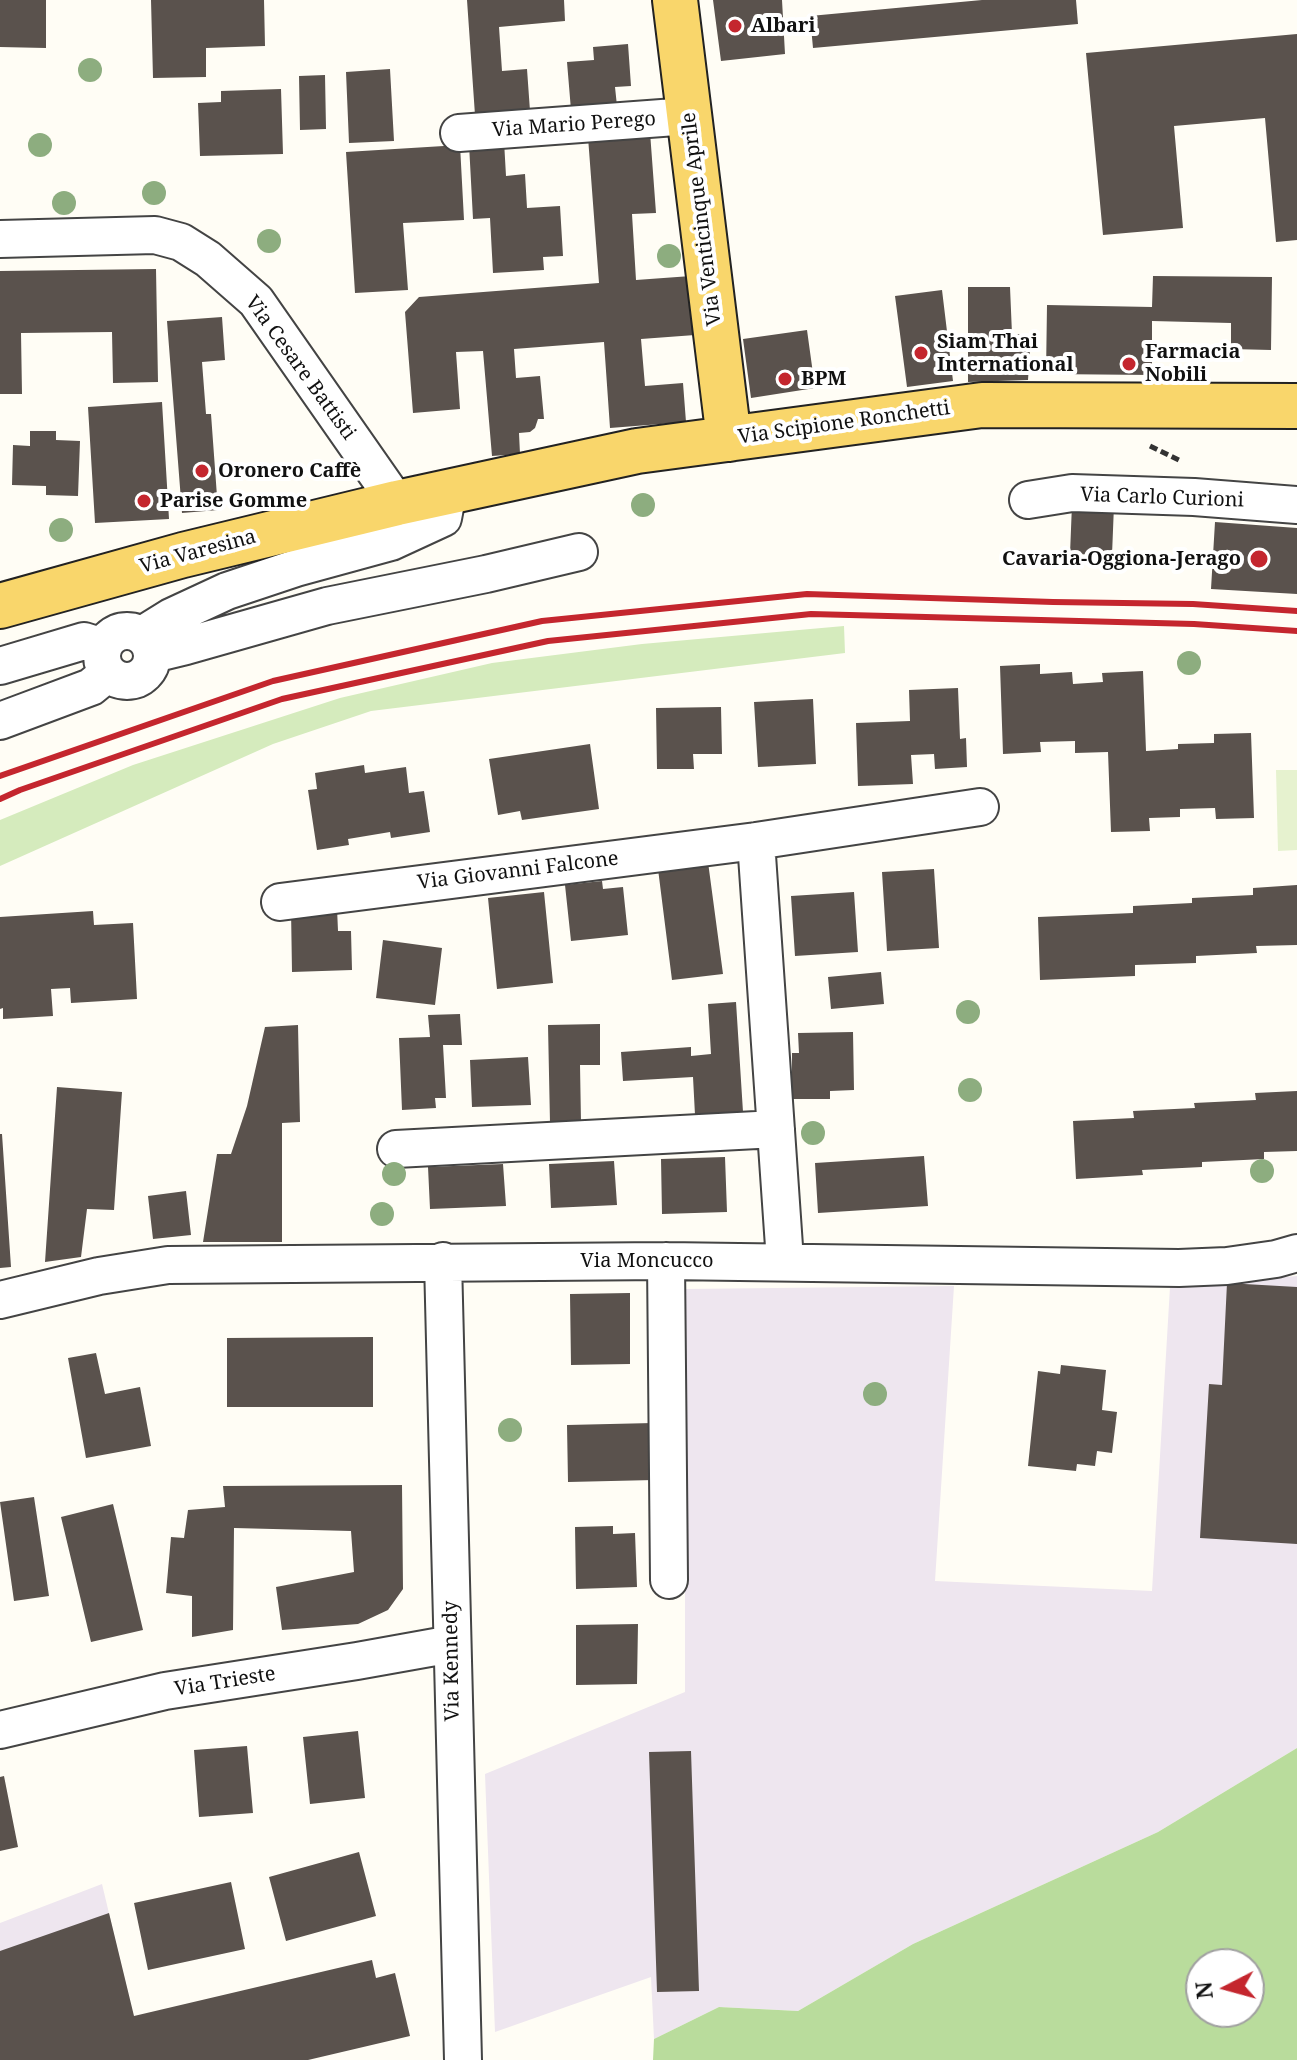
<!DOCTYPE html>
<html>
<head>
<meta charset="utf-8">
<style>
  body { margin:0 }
  #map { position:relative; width:1297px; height:2060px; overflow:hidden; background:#fffdf5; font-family:"Noto Serif",serif }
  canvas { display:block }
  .north { position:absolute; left:1185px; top:1948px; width:80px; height:80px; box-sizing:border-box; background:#fff; border:2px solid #a0a0a0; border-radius:50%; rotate:264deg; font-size:22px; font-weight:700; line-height:32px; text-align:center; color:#111 }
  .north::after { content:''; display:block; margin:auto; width:28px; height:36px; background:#c4262e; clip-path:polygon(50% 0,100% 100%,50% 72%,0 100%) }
</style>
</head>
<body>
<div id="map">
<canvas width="1297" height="2060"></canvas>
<div class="north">N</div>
</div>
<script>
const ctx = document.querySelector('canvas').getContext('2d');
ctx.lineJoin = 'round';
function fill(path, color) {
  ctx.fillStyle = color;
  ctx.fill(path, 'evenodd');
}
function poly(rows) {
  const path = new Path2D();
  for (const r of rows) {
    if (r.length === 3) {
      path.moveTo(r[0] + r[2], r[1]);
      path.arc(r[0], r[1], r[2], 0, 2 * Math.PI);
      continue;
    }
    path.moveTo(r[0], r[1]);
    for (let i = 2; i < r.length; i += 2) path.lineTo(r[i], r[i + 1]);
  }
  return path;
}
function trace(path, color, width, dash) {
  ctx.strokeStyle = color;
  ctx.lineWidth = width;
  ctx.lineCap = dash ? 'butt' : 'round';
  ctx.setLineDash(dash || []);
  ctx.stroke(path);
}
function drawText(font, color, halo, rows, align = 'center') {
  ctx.font = font + ' "Noto Serif",serif';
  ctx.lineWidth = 8;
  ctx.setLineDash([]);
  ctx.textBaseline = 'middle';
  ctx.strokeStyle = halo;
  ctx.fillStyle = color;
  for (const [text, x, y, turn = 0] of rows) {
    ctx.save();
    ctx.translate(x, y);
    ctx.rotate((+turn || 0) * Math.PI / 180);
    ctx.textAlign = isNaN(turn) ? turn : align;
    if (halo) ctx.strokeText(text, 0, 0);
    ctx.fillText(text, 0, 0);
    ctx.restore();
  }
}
const industrial = poly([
  [1297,1276,1297,1748,1158,1832,913,1944,798,2011,719,2007,654,2039,651,1977,495,2032,485,1774,685,1692,685,1289,954,1286,935,1581,1152,1591,1170,1287],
  [102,1884,144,2060,0,2060,0,1923]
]);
const green = poly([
  [844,626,845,653,371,711,273,744,0,866,0,820,133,765,340,698,492,663,642,644]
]);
const forest = poly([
  [1297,1748,1297,2060,653,2060,654,2039,719,2007,798,2011,913,1944,1158,1832],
  [1201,1964,1249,1964,1249,2012,1201,2012]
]);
const pitch = poly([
  [1276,770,1297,770,1297,850,1278,851]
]);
const building = poly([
  [0,0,46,0,46,48,0,47],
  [151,0,264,0,265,46,206,48,206,77,153,78],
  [467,0,564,0,565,21,499,27,502,71,527,69,530,111,475,115],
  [713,0,782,0,785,54,721,61],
  [982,0,1076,0,1078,24,813,48,810,16],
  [1297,34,1297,240,1276,242,1265,118,1174,126,1183,228,1103,235,1086,53],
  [628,44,631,86,615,87,617,106,571,110,567,62,594,60,593,47],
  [390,69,394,141,349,143,346,72],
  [325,75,326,129,300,130,299,76],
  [281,89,283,154,200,156,198,103,221,102,221,91],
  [650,132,656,213,632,214,636,280,691,276,695,335,641,339,645,386,683,383,686,422,610,428,604,342,514,349,516,378,540,376,544,419,538,419,535,428,530,432,519,433,520,454,492,456,483,351,456,352,460,409,413,413,405,312,419,297,599,283,588,137],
  [504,141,506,176,525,174,527,208,560,206,563,256,543,257,544,270,493,273,490,218,473,219,469,144],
  [460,145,464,220,403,223,408,290,355,293,346,152],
  [156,269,158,382,113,383,112,332,21,333,22,394,0,394,0,271],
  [1153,276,1272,277,1271,350,1231,349,1231,323,1152,321,1152,375,1046,374,1047,305,1152,307],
  [968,287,1010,287,1012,334,1031,334,1028,380,968,382],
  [942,290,953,381,907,387,895,296],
  [222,317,225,360,202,362,206,414,211,414,218,510,182,513,167,321],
  [807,330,815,388,751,398,743,339],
  [162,402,169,519,95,523,88,407],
  [30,431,56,431,56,440,80,441,78,496,46,495,46,486,12,485,13,445,30,446],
  [1072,504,1114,505,1112,555,1070,554],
  [1215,522,1297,528,1297,594,1211,589],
  [1040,664,1040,674,1072,672,1073,684,1103,682,1102,673,1143,671,1146,751,1178,749,1178,744,1214,743,1214,734,1251,733,1254,818,1216,819,1215,808,1180,809,1180,817,1149,818,1150,831,1111,832,1108,752,1075,753,1075,741,1040,742,1041,752,1003,754,1000,666],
  [958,688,960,739,966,738,967,767,935,769,934,754,911,755,913,784,858,786,856,723,910,721,909,690],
  [813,699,816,764,758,767,754,702],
  [721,707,722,754,693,754,694,769,657,769,656,708],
  [590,744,599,809,522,820,520,811,498,815,489,759],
  [364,765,365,773,406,767,409,793,424,791,430,832,391,838,390,832,348,839,349,845,317,850,308,790,317,789,315,773],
  [708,862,723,974,672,980,658,869],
  [934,869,939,948,887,951,882,872],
  [602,881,603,889,623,887,628,935,571,941,565,885],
  [1297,885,1297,945,1256,946,1257,953,1196,956,1196,963,1135,965,1135,976,1040,980,1038,917,1133,913,1133,906,1192,903,1192,898,1253,895,1253,888],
  [544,892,553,983,497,989,488,898],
  [854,892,858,952,795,956,791,896],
  [337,908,338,931,351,931,352,970,292,972,291,909],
  [93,911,94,925,133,923,137,999,71,1003,70,988,51,989,53,1016,3,1019,3,1008,0,1009,0,917],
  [383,940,442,948,435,1005,376,998],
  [881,972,884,1004,831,1009,828,977],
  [736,1002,743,1112,695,1115,693,1077,623,1081,621,1052,691,1047,691,1056,711,1054,708,1004],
  [460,1014,462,1045,443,1045,446,1098,435,1098,436,1108,402,1110,399,1038,430,1037,428,1015],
  [600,1024,600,1065,580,1065,581,1122,550,1123,548,1025],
  [298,1025,300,1122,282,1123,282,1242,203,1242,217,1154,231,1154,247,1106,265,1027],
  [853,1032,854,1090,830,1091,830,1099,792,1099,792,1053,799,1053,798,1033],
  [528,1057,531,1105,472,1107,470,1060],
  [57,1087,122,1092,114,1210,87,1209,81,1257,45,1262],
  [1297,1091,1297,1151,1264,1152,1264,1159,1202,1162,1202,1167,1142,1170,1143,1175,1076,1179,1073,1121,1134,1118,1133,1111,1195,1108,1194,1103,1256,1100,1255,1093],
  [0,1134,2,1134,11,1267,0,1268],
  [924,1156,928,1206,818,1213,815,1163],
  [725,1157,727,1212,662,1214,661,1159],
  [614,1161,617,1205,551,1208,549,1164],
  [503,1164,506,1206,430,1209,428,1167],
  [186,1191,191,1235,153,1239,148,1196],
  [1227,1283,1297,1287,1297,1544,1200,1538,1209,1384,1222,1385],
  [630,1293,630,1364,571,1365,570,1294],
  [373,1337,373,1407,227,1407,227,1338],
  [96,1353,105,1394,140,1387,151,1446,86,1458,68,1358],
  [1061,1365,1106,1370,1102,1410,1117,1412,1112,1453,1097,1451,1095,1466,1077,1464,1076,1471,1028,1466,1038,1371,1060,1374],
  [653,1423,654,1480,568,1482,567,1425],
  [402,1485,403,1589,388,1610,358,1624,282,1630,276,1587,354,1572,351,1531,234,1528,233,1630,192,1637,192,1596,166,1593,171,1537,184,1538,188,1510,225,1507,223,1486],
  [34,1497,49,1596,14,1601,0,1502],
  [113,1504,143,1630,91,1642,61,1517],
  [613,1526,613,1534,635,1533,637,1587,576,1589,575,1527],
  [638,1624,637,1684,576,1685,576,1625],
  [358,1731,365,1798,310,1804,303,1737],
  [247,1746,253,1813,199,1817,194,1750],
  [691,1751,699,1991,657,1992,649,1752],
  [4,1776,18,1847,0,1851,0,1777],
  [359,1852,376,1916,286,1941,269,1877],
  [231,1882,245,1949,148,1970,134,1903],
  [109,1913,134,2016,372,1960,376,1978,395,1973,410,2036,308,2060,0,2060,0,1951]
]);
const path = poly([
  [1150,446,1181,461]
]);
const minor = poly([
  [459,133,689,116],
  [0,239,155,235,181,242,208,259,256,301,397,503],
  [1028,500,1072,493,1194,497,1297,505],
  [127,656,25],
  [142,635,171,617,227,591,296,568,391,542,443,518,448,492],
  [153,654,186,646,327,606,486,574,579,552],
  [0,666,84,641,103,647],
  [0,721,91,687,108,673],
  [756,841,785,1261],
  [280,902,756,841,980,807],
  [396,1149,776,1129],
  [443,1261,463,2060],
  [666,1261,669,1580],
  [0,1300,99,1276,168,1265,666,1261,1179,1268,1227,1266,1276,1259,1297,1253],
  [0,1730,165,1691,357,1661,452,1644]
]);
const major = poly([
  [675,0,729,439],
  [0,606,183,555,397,503,637,451,982,405,1297,406]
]);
const rail = poly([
  [0,776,273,681,542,621,807,594,1053,602,1193,604,1297,611],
  [0,799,20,790,282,699,548,641,811,614,1194,624,1297,631]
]);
const trees = [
  [90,70],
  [40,145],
  [154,193],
  [64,203],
  [269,241],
  [669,256],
  [643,505],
  [61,530],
  [1189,663],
  [968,1012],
  [970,1090],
  [813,1133],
  [1262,1171],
  [394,1174],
  [382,1214],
  [875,1394],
  [510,1430]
];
const markers = [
  [735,26,8,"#c4262e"],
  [921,353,8,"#c4262e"],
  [1129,364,8,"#c4262e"],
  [785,379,8,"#c4262e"],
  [202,471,8,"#c4262e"],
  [144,501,8,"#c4262e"],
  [1259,559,10,"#c4262e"]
];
const poiNames = [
  ["Albari",751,26],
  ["Siam Thai",937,342],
  ["International",937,365],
  ["Farmacia",1145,352],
  ["Nobili",1145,375],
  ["BPM",801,379],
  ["Oronero Caffè",218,471],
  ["Parise Gomme",160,501],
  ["Cavaria-Oggiona-Jerago",1241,559,"right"]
];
const streetNames = [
  ["Via Mario Perego",574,125,-4],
  ["Via Venticinque Aprile",702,219,-97],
  ["Via Cesare Battisti",300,368,54],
  ["Via Scipione Ronchetti",844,423,-8],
  ["Via Carlo Curioni",1162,498,2],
  ["Via Varesina",198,552,-15],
  ["Via Giovanni Falcone",518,871,-7],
  ["Via Moncucco",647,1261],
  ["Via Kennedy",452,1661,-91],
  ["Via Trieste",225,1682,-9]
];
fill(industrial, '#eee6ef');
fill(green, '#d5ebbd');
fill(forest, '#b9dc9c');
fill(pitch, '#e6f2cf');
fill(building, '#5a524d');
trace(minor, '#444', 40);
trace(major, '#222', 48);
trace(path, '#333', 5, [8, 4]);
trace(minor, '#fff', 36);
trace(major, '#f9d66b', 44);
trace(rail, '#c4262e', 6);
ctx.fillStyle = '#8dad7f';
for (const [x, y] of trees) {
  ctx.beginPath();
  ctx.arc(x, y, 12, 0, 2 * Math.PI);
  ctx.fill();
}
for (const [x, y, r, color] of markers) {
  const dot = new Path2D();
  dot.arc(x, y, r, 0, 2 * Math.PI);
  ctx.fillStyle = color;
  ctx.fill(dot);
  trace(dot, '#fff', 3);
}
drawText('bold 20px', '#111', '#fff', poiNames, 'left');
drawText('20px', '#111', '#fff', streetNames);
</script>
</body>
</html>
